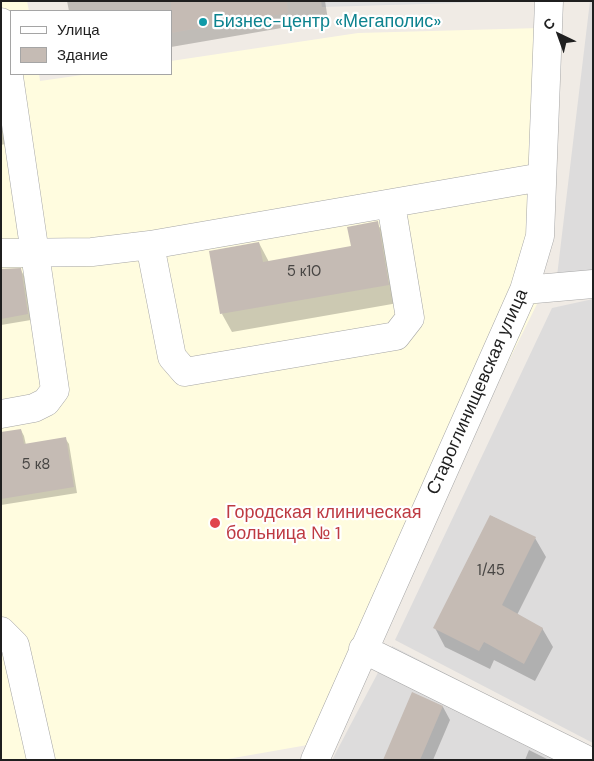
<!DOCTYPE html>
<html>
<head>
<meta charset="utf-8">
<style>
  body { margin:0 }
  #map { position:relative; width:594px; height:761px; overflow:hidden; background:#f0ebe5; font-family:"DM Sans",sans-serif }
  canvas { display:block }
  .frame { position:absolute; inset:0; border:2px solid #1f1f1f; pointer-events:none }
  .legend { position:absolute; left:10px; top:10px; width:162px; height:65px; box-sizing:border-box; background:#fff; border:1px solid #a5a5a5; margin:0; padding:6px 9px; list-style:none; font-size:15px; color:#1f1f1f }
  .legend li { display:flex; align-items:center; gap:10px; height:25px }
  .legend b { width:25px; border:1px solid #a5a5a5 }
  .north { position:absolute; left:534px; top:10px; width:50px; height:50px; -webkit-text-stroke:4px #fff; paint-order:stroke; rotate:318deg; font-size:14px; font-weight:700; line-height:20px; text-align:center; color:#1f1f1f }
  .north::after { content:''; display:block; margin:auto; width:18px; height:22px; background:#1f1f1f; clip-path:polygon(50% 0,100% 100%,50% 72%,0 100%) }
</style>
</head>
<body>
<div id="map">
<canvas width="594" height="761"></canvas>
<div class="frame"></div>
<ul class="legend">
<li><b style="height:6px;background:#fff"></b>Улица</li>
<li><b style="height:14px;background:#c5bbb4"></b>Здание</li>
</ul>
<div class="north">С</div>
</div>
<script>
const ctx = document.querySelector('canvas').getContext('2d');
ctx.lineJoin = 'round';
function fill(path, color) {
  ctx.fillStyle = color;
  ctx.fill(path, 'evenodd');
}
function poly(rows) {
  const path = new Path2D();
  for (const r of rows) {
    path.moveTo(r[0], r[1]);
    for (let i = 2; i < r.length; i += 2) path.lineTo(r[i], r[i + 1]);
  }
  return path;
}
function trace(path, color, width, dash) {
  ctx.strokeStyle = color;
  ctx.lineWidth = width;
  ctx.lineCap = dash ? 'butt' : 'round';
  ctx.setLineDash(dash || []);
  ctx.stroke(path);
}
function drawText(font, color, halo, rows, align = 'center') {
  ctx.font = font + ' "DM Sans",sans-serif';
  ctx.lineWidth = 4.5;
  ctx.setLineDash([]);
  ctx.textBaseline = 'middle';
  ctx.strokeStyle = halo;
  ctx.fillStyle = color;
  for (const [text, x, y, turn = 0] of rows) {
    ctx.save();
    ctx.translate(x, y);
    ctx.rotate((+turn || 0) * Math.PI / 180);
    ctx.textAlign = isNaN(turn) ? turn : align;
    if (halo) ctx.strokeText(text, 0, 0);
    ctx.fillText(text, 0, 0);
    ctx.restore();
  }
}
const residential = poly([
  [590,1,593,1,593,293,554,301],
  [593,299,593,743,395,640,552,308],
  [392,646,593,749,593,760,332,760]
]);
const education = poly([
  [1,1,27,1,29,11,11,11,11,74,39,74,40,81,89,74,171,74,171,61,358,33,540,28,538,302,319,743,222,760,1,760]
]);
const parking = poly([
  [321,1,524,1,322,7]
]);
const shadow = poly([
  [67,1,325,1,328,20,171,47,171,11,69,11],
  [1,119,5,144,1,145],
  [377,223,388,241,398,303,232,332,222,314,259,243,269,262,352,247],
  [1,270,21,270,24,276,31,320,1,325],
  [21,430,24,436,26,445,65,438,69,444,77,493,1,505,1,433],
  [491,516,535,538,546,557,517,615,542,628,553,647,535,681,494,660,490,669,445,647,435,628],
  [413,694,443,707,450,720,433,760,384,760],
  [529,750,549,760,525,760]
]);
const building = poly([
  [171,1,287,1,288,13,171,33],
  [378,221,389,285,220,314,209,251,259,242,263,262,351,246,347,227],
  [21,268,28,314,1,319,1,269],
  [21,429,24,444,66,437,74,487,1,499,1,432],
  [490,515,536,537,502,605,543,628,524,664,484,642,479,651,433,628],
  [412,692,443,706,420,760,383,760]
]);
const minor = poly([
  [1,22,55,390,46,402,34,408,1,414],
  [150,245,172,357,185,372,396,336,410,318,391,204],
  [1,253,92,252,150,245,542,177],
  [524,290,593,284],
  [1,631,15,645,41,760],
  [363,649,587,760],
  [315,760,524,290,540,236,549,1]
]);
const markers = [
  [203,22,5,"#0f9aa8"],
  [215,523,6,"#e0444e"]
];
const numberNames = [
  ["5 к10",304,272],
  ["5 к8",36,465],
  ["1/45",491,571]
];
const cultureNames = [
  ["Бизнес-центр «Мегаполис»",213,22]
];
const streetNames = [
  ["Староглинищевская улица",478,392,-66]
];
const healthNames = [
  ["Городская клиническая",226,513],
  ["больница № 1",226,534]
];
fill(residential, '#dddcdc');
fill(education, '#fffcdf');
fill(parking, '#dfdfdf');
fill(shadow, '#0003');
fill(building, '#c5bbb4');
trace(minor, '#a6a6a6', 29);
trace(minor, '#fff', 28);
for (const [x, y, r, color] of markers) {
  const dot = new Path2D();
  dot.arc(x, y, r, 0, 2 * Math.PI);
  ctx.fillStyle = color;
  ctx.fill(dot);
  trace(dot, '#fff', 2);
}
drawText('15px', '#484644', null, numberNames);
drawText('18px', '#0d838f', '#fff', cultureNames, 'left');
drawText('18px', '#1f1f1f', '#fff', streetNames);
drawText('18px', '#be3a42', '#fff', healthNames, 'left');
</script>
</body>
</html>
